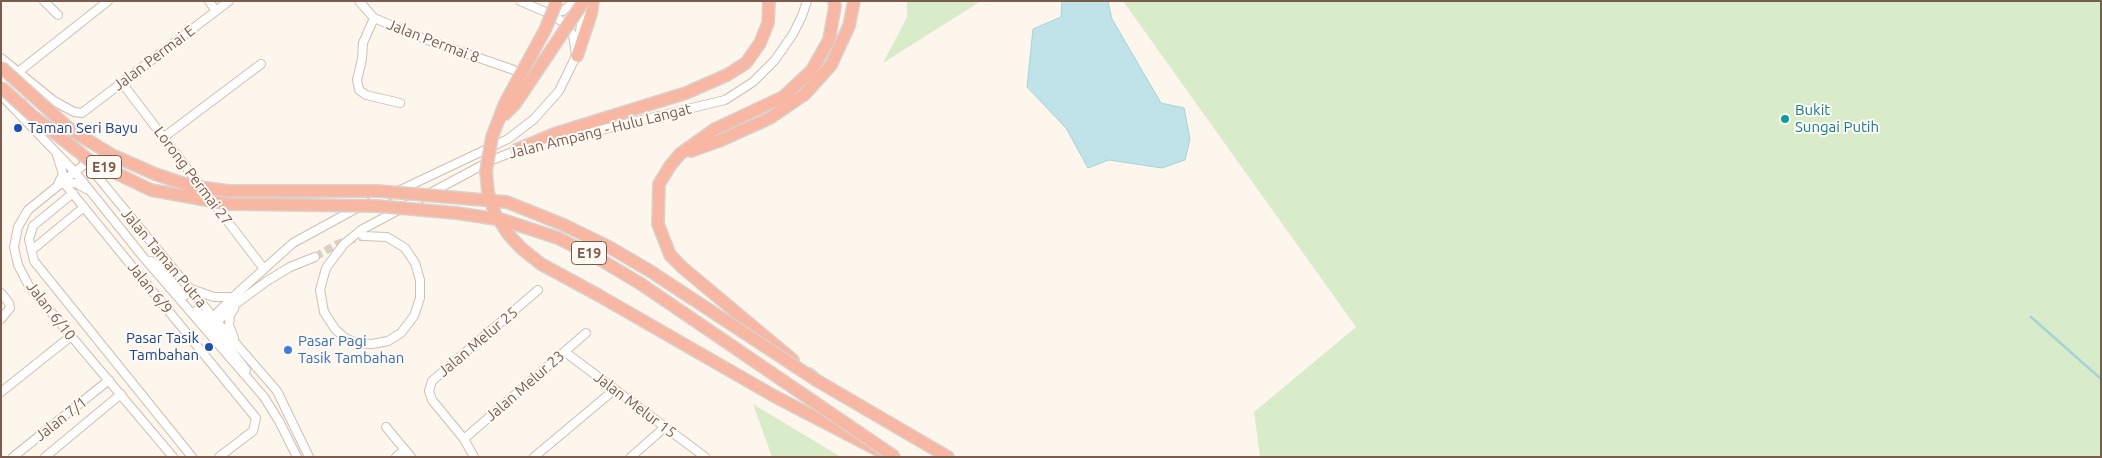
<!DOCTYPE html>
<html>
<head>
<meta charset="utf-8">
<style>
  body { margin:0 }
  #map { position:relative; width:2102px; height:458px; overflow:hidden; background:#fdf6ec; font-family:Ubuntu,sans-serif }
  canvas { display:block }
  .frame { position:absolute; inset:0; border:2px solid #7a5c4d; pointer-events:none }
</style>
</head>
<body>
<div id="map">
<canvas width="2102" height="458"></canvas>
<div class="frame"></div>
</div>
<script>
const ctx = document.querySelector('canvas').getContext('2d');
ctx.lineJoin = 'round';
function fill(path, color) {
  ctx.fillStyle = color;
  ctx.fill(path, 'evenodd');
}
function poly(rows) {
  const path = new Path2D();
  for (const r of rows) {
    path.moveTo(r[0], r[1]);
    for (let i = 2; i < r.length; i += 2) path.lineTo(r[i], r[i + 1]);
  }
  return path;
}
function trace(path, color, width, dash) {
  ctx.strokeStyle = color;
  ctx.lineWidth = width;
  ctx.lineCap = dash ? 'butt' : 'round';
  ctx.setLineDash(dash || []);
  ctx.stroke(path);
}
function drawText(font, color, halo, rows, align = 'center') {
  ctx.font = font + ' Ubuntu,sans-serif';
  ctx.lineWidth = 4;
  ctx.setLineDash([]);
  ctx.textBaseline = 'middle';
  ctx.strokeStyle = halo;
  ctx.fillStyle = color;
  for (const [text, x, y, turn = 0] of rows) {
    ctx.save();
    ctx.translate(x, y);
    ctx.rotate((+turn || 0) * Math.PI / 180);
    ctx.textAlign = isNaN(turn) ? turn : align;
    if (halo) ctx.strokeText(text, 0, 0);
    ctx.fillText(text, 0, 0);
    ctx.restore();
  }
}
const green = poly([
  [907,1,981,1,883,63,907,17],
  [1123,1,2101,1,2101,457,1260,457,1254,412,1356,327],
  [753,404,841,457,772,457]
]);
const water = poly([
  [1062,1,1108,1,1112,19,1161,103,1184,108,1190,139,1185,160,1162,168,1109,160,1088,168,1066,128,1027,87,1033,29,1061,17,1062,1]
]);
const stream = poly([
  [2031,317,2101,379]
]);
const minorTunnel = poly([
  [315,257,337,244,363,236]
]);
const minor = poly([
  [44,1,58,15],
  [209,1,216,11],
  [359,1,374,18,427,40,514,70],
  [520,1,548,13,563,22,573,35,576,54],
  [550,13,563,11,575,1],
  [374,18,363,43,362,59,357,80,359,90,366,95,400,103],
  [580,33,583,5],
  [1,58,54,101,74,112,82,113,229,1],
  [17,73,108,1],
  [122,83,202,188],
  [1,95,75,172,144,258,264,397,279,421,297,457],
  [30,99,57,130],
  [164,137,261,64],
  [534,146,725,100,753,82,775,60,793,34,802,16,807,1],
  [57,155,63,174,58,184],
  [83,159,213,317,277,391,309,457],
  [86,163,28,210,18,227,14,247,18,265,29,286,173,457],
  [64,183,256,418,253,431,219,457],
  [62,184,76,183,86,189],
  [73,193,33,226,29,239,34,261,192,457],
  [212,201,264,269],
  [363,236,387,237,405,248,415,263,420,280,420,298,414,316,401,333,388,341,372,344,357,343,345,338,335,329,324,312,320,290,326,268,344,244,361,230,492,160,520,149],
  [32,250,84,207],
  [151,261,159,266,184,296],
  [191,289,214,297,233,297],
  [1,293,9,303,10,308,1,319],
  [234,309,230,315,229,325,234,338],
  [196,311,210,322,246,370],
  [210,322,213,317,233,297,293,243,357,208,394,193,508,139,534,119,559,91,578,52],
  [217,322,237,303,267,281,290,267,315,257],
  [565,352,705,457],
  [1,392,70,337],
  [386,427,411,457],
  [464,439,586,333],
  [13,457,109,380],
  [45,457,121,394],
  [396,457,405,450],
  [474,457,464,439,432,400,429,391,432,381,538,290],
  [534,457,614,390],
  [631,457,665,427]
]);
const highway = poly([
  [577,56,591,14,593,1],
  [516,150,554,134,686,93,727,75,746,63,760,43,768,23,769,1],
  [691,151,719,141,770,118,805,94,831,65,849,26,854,1],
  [598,295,774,396,878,450],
  [793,360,683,268,670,255,658,224,659,184,670,166,680,154,715,129,783,97,812,70,829,40,835,6,834,1],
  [809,374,816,380,948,457]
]);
const highwayBridge = poly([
  [557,1,545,30,505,103,492,137,486,171,488,192,495,214,509,235,521,248,541,264,598,295],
  [1,67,71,130,112,155,155,174,191,186,229,191,378,191,507,202,564,225,609,247,650,271,816,380],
  [1,87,33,116,89,160,151,190,228,204,377,206,456,213,503,220,558,238,601,260,641,284,895,457],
  [503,116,515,104,584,1]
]);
const markers = [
  [1785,119,5,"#0f9aa8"],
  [18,128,5,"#1a4fb4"],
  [209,347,5,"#1a4fb4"],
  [288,350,5,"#3f7fe0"]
];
const shields = [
  [104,167,35],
  [589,253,35]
];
const shieldNames = [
  ["E19",104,167],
  ["E19",589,253]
];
const streetNames = [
  ["Jalan Permai 8",433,41,21],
  ["Jalan Permai E",154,58,-37],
  ["Jalan Ampang - Hulu Langat",600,131,-14],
  ["Lorong Permai 27",193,176,53],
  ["Jalan Taman Putra",164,258,50],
  ["Jalan 6/9",150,288,51],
  ["Jalan 6/10",51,311,52],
  ["Jalan Melur 25",478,342,-40],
  ["Jalan Melur 23",525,386,-41],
  ["Jalan Melur 15",635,405,37],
  ["Jalan 7/1",61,419,-38]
];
const cultureNames = [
  ["Bukit",1795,110],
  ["Sungai Putih",1795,127]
];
const transitNames = [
  ["Taman Seri Bayu",28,128],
  ["Pasar Tasik",199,338,"right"],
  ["Tambahan",199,355,"right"]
];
const shopNames = [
  ["Pasar Pagi",298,341],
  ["Tasik Tambahan",298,358]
];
fill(green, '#d8ecc9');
fill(water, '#bfe3e8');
trace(water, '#a5d3da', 1);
trace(stream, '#a5d3da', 2.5);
trace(minorTunnel, '#dcd0c4', 8, [8, 4]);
trace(minor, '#d1beb0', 10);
trace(highway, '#dad1cd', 14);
trace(minor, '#fff', 8);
trace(highway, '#f7b7a3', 11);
trace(highwayBridge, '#dad1cd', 14, []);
trace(highwayBridge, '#f7b7a3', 11);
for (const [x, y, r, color] of markers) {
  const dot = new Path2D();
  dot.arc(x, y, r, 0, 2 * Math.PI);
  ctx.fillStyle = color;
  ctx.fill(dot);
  trace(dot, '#fffaf3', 2);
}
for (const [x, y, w] of shields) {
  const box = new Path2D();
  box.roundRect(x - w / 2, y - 11.5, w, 23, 4);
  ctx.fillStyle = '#fffaf3';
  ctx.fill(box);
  trace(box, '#7a5c4d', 1);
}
drawText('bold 14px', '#7a5c4d', null, shieldNames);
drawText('15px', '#7a5c4d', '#fffaf3', streetNames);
drawText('15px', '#0d838f', '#fffaf3', cultureNames, 'left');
drawText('15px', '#164399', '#fffaf3', transitNames, 'left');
drawText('15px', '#366cbe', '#fffaf3', shopNames, 'left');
</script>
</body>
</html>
